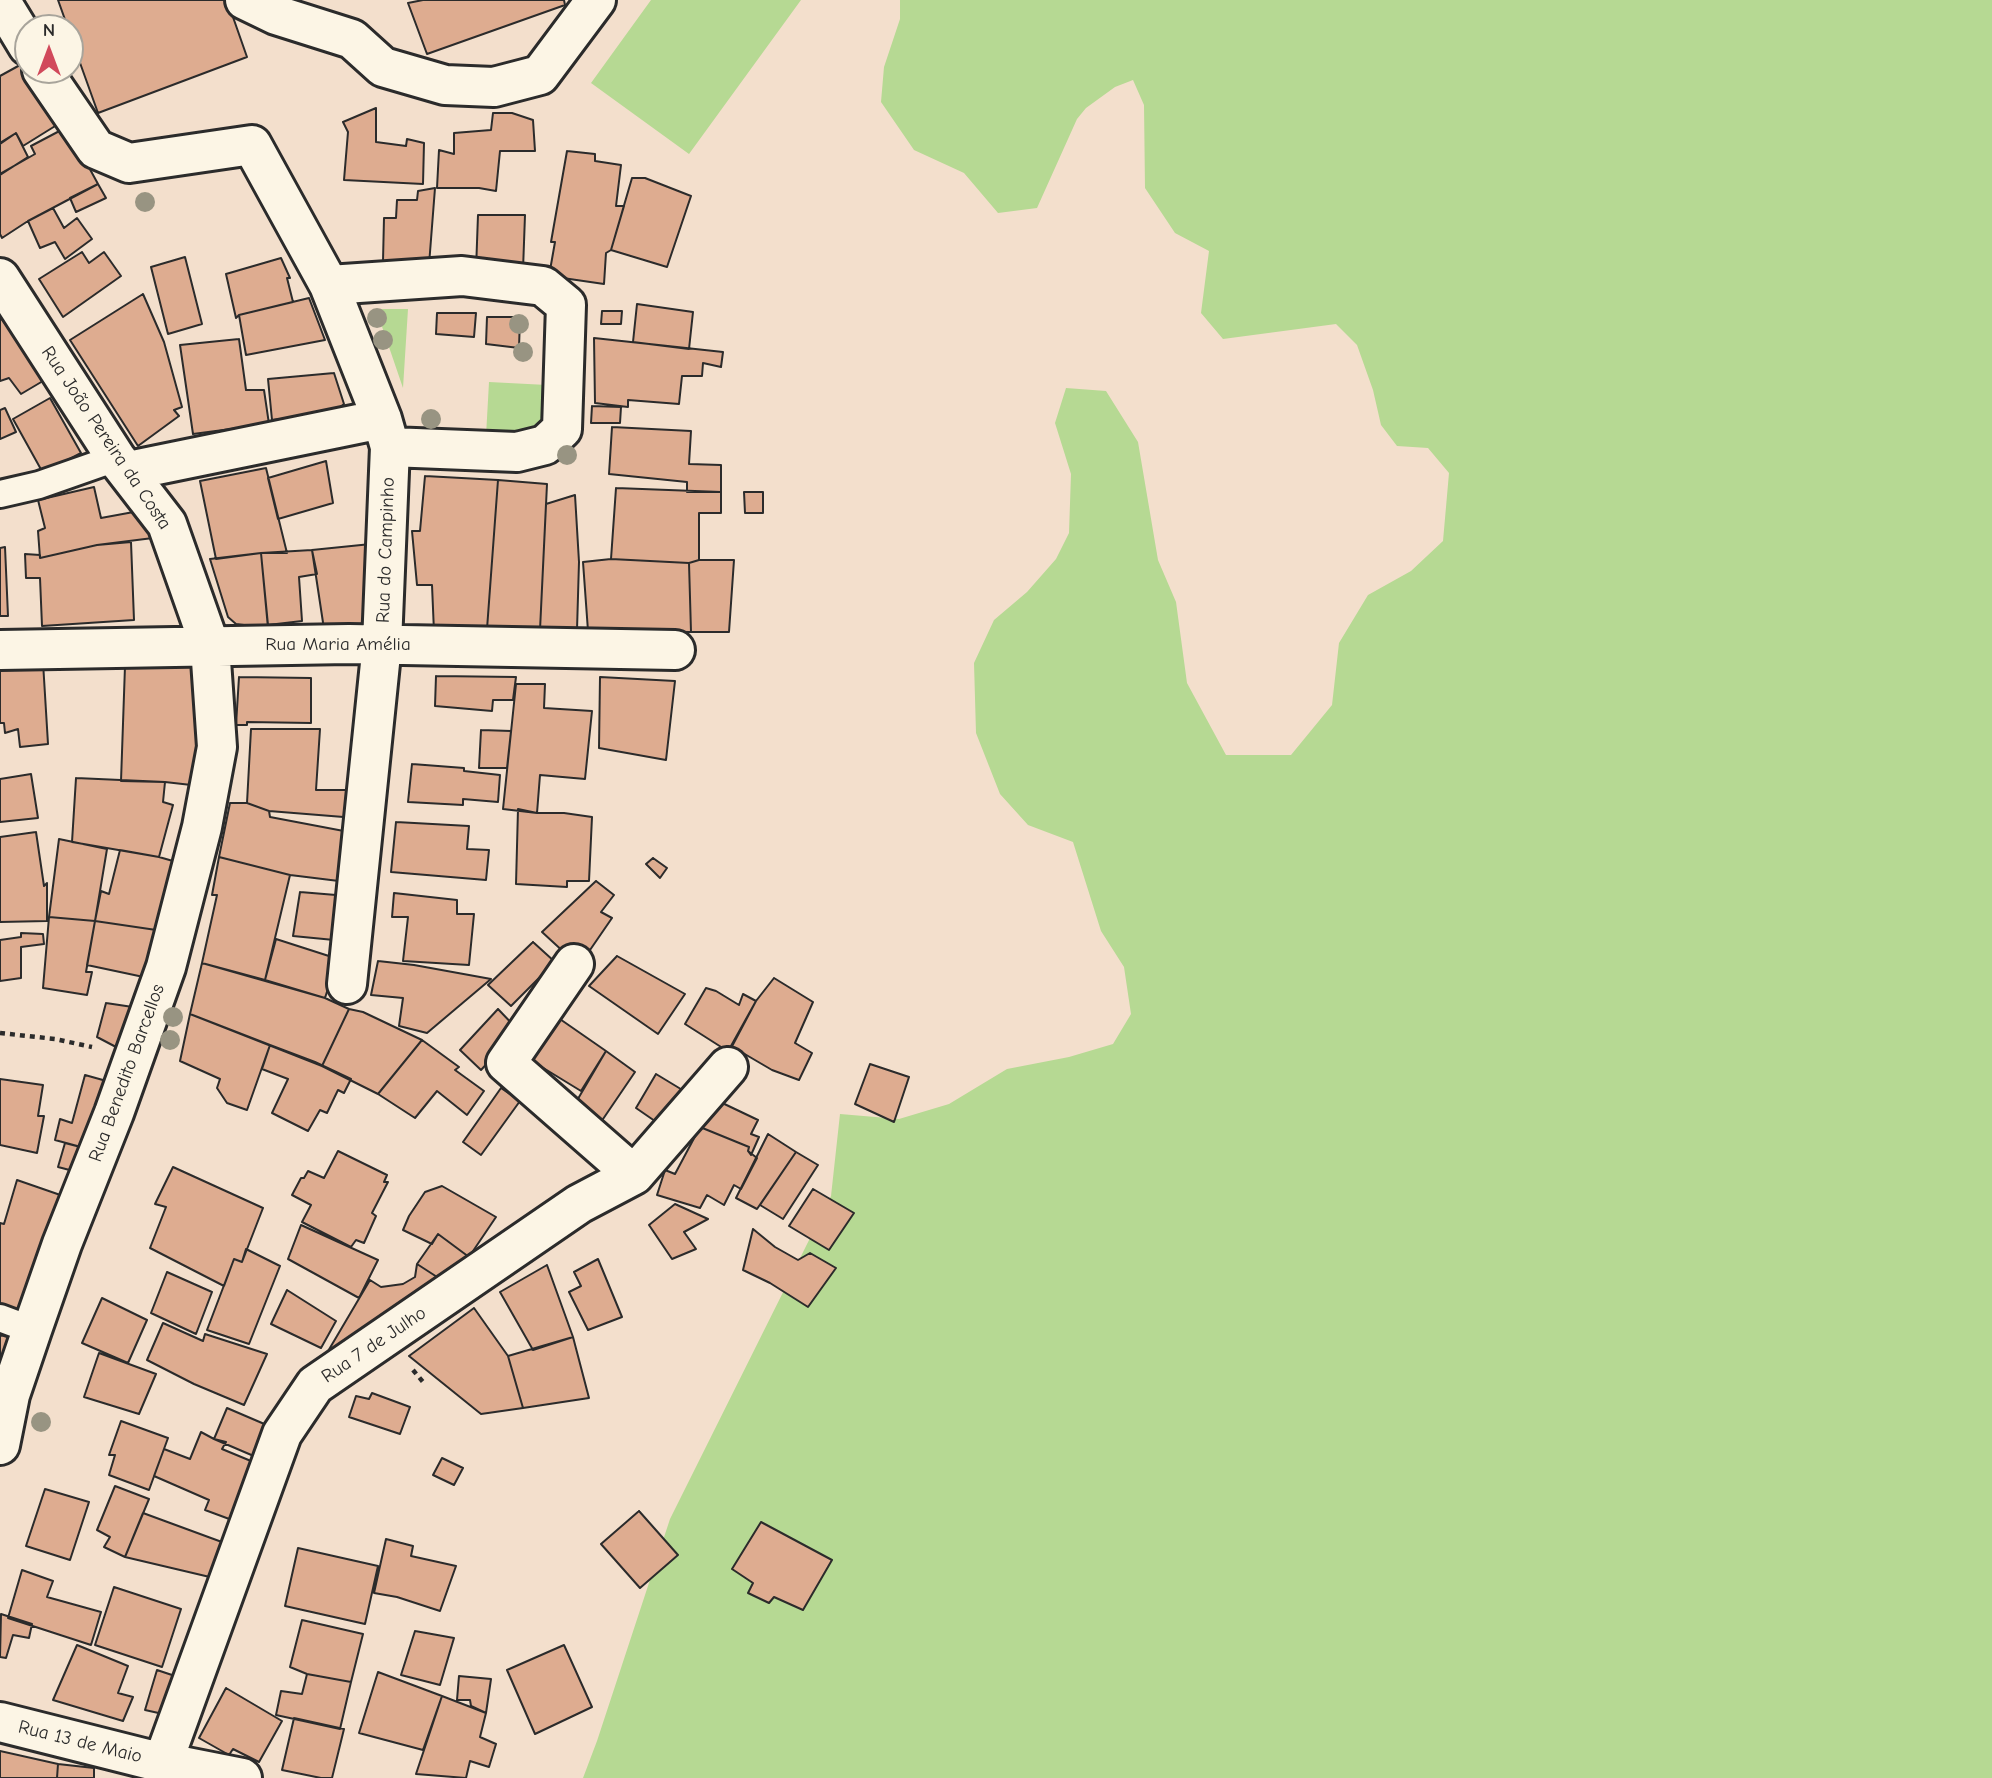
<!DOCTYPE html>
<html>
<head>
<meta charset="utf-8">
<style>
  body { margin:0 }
  #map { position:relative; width:1992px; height:1778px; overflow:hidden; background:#f3dfcc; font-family:"Comic Neue",sans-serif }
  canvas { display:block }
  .north { position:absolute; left:14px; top:14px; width:70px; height:70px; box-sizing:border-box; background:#fcf5e5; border:2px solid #a8a49b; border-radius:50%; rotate:0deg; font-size:19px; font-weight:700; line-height:28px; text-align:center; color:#2b2b2b }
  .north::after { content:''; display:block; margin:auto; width:24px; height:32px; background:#d1495b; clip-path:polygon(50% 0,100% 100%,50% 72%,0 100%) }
</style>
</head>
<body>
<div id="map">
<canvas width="1992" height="1778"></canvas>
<div class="north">N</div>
</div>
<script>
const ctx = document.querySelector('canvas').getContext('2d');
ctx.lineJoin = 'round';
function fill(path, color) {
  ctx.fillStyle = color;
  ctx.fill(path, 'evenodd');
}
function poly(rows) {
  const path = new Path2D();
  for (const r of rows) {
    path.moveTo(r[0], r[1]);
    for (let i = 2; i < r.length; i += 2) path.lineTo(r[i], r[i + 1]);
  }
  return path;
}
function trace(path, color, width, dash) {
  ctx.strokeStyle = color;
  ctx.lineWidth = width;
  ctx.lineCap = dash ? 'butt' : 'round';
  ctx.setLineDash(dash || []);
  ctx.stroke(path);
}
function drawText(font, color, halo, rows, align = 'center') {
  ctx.font = font + ' "Comic Neue",sans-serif';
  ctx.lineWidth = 5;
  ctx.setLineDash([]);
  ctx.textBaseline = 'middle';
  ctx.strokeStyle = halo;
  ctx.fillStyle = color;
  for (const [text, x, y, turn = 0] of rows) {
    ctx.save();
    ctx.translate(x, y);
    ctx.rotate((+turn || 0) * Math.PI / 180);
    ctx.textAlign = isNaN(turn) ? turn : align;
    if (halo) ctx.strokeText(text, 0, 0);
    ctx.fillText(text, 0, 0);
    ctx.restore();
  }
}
const green = poly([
  [651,0,801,0,689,154,591,83],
  [900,0,1992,0,1992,1778,583,1778,597,1741,670,1519,831,1196,840,1114,899,1119,949,1104,1007,1069,1069,1057,1113,1044,1131,1014,1124,967,1101,931,1073,842,1028,825,1000,794,976,733,974,663,994,620,1027,592,1056,559,1069,533,1071,474,1055,423,1066,388,1106,391,1138,442,1158,560,1176,602,1187,683,1226,755,1291,755,1332,705,1339,643,1368,595,1411,571,1443,541,1449,473,1428,448,1397,446,1381,425,1373,390,1357,345,1336,324,1223,339,1201,313,1209,251,1175,233,1145,188,1144,105,1133,80,1115,87,1086,108,1077,119,1037,208,998,213,964,173,914,150,881,102,884,67,900,19],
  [376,309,408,309,403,388],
  [489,382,547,385,547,429,486,436]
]);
const building = poly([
  [58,0,227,0,247,57,98,113,70,35,70,28,68,28,58,0],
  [423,0,564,0,565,5,427,54,408,3,423,0],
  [20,65,60,123,23,146,16,133,0,143,0,76,20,65],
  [376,108,376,142,406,146,407,139,424,143,423,184,344,180,348,132,343,122,376,108],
  [493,113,512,113,533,120,535,151,500,151,496,191,479,188,437,188,439,150,454,154,454,133,491,130,493,113],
  [67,127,98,184,28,221,2,238,0,234,0,174,35,154,31,146,67,127],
  [16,133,28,157,0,175,0,144,16,133],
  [567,151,595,154,595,161,621,165,616,206,624,206,611,250,606,253,604,284,549,276,555,242,551,242,567,151],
  [632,178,645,178,691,196,667,267,611,250,632,178],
  [98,184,106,198,76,212,70,198,98,184],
  [435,188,429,265,383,261,384,218,396,218,397,200,417,200,418,191,435,188],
  [53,208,64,228,77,218,92,239,65,259,55,242,40,248,28,221,53,208],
  [478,215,525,215,523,270,476,270,478,215],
  [82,252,89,263,104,252,121,276,63,317,39,279,82,252],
  [185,257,202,324,168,334,151,267,185,257],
  [281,258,290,278,287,278,293,302,239,315,236,318,226,274,281,258],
  [143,294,164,342,182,407,174,410,179,416,138,446,70,340,143,294],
  [309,298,325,340,246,355,239,315,309,298],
  [637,304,693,312,689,349,633,342,637,304],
  [602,311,622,311,621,324,601,324,602,311],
  [437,313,476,313,474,337,436,334,437,313],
  [0,317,48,378,21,394,9,378,0,381,0,317],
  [487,317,520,317,519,348,486,344,487,317],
  [594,338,723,352,721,367,703,363,702,376,682,376,679,404,628,400,628,407,595,403,594,338],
  [239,339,246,390,264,390,269,424,193,434,180,345,239,339],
  [334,373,344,404,332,414,272,420,268,379,334,373],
  [50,398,81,453,43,473,13,419,50,398],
  [592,406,621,407,620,423,591,423,592,406],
  [5,408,16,432,0,439,0,410,5,408],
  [612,427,691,431,689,464,721,465,721,492,687,492,687,482,609,474,612,427],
  [326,461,333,503,278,519,268,478,326,461],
  [266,468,287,553,261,553,216,559,200,481,266,468],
  [425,476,498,480,487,629,434,632,432,585,417,585,412,531,420,531,425,476],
  [498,480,547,484,540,630,487,629,498,480],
  [94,487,101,518,139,511,153,538,97,545,40,558,38,531,45,528,38,500,94,487],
  [616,488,721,492,721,513,699,513,699,560,689,563,611,559,616,488],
  [744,492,763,492,763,513,745,513,744,492],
  [575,495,579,562,577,630,540,630,546,504,575,495],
  [131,542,134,620,42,626,40,578,26,578,25,554,40,555,40,558,97,545,131,542],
  [371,544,374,629,324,629,312,550,371,544],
  [5,547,8,616,0,616,0,548,5,547],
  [312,550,317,574,299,577,302,621,268,625,261,553,312,550],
  [261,553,268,628,236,624,228,617,210,559,261,553],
  [611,559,689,563,691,632,588,631,583,562,611,559],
  [699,560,734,560,729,632,691,632,689,563,699,560],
  [43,662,48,744,20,747,18,729,5,733,4,723,0,723,0,664,43,662],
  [191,663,200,786,165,782,121,781,125,666,191,663],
  [436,676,516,677,513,700,493,700,492,711,435,706,436,676],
  [239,677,311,678,311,723,247,722,247,725,236,725,239,677],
  [600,677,675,681,666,760,599,748,600,677],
  [516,684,545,684,544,708,592,711,585,779,540,775,537,813,503,809,516,684],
  [251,729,320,729,316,790,357,790,356,818,269,811,247,803,251,729],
  [481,730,511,731,507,768,479,768,481,730],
  [412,764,464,768,464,771,500,775,498,802,463,799,463,805,408,802,412,764],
  [31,774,38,818,0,822,0,779,31,774],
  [76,778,165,782,163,802,173,805,159,857,72,842,76,778],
  [230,803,247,803,269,811,270,817,349,832,347,882,290,875,219,857,230,803],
  [518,809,537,813,564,813,592,817,589,881,567,881,567,887,516,884,518,809],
  [396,822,469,826,467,849,489,850,486,880,391,872,396,822],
  [36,832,44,886,47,883,47,921,0,922,0,837,36,832],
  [59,839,107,849,95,921,49,917,59,839],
  [120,850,159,857,180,863,163,931,95,921,101,891,109,894,120,850],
  [219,857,290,875,265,980,202,963,217,895,212,895,219,857],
  [653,858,667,868,660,878,646,864,653,858],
  [596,881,614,895,601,912,612,918,579,966,542,932,596,881],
  [300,892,348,896,334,940,293,936,300,892],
  [394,893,457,900,457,914,474,914,469,965,403,961,408,917,392,917,394,893],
  [49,917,95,921,86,972,92,972,87,995,43,988,49,917],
  [95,921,163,931,153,979,87,965,95,921],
  [21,933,43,934,44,944,21,947,21,978,0,981,0,940,21,937,21,933],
  [276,939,332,957,338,957,325,998,265,980,276,939],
  [533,942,555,962,511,1006,488,985,533,942],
  [617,956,685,994,658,1034,589,986,617,956],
  [378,961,414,965,491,979,427,1033,399,1026,403,998,371,995,378,961],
  [202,963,325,998,349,1009,322,1066,190,1014,202,963],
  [774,978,813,1002,795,1043,812,1053,799,1080,772,1070,731,1046,756,1001,774,978],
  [706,988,716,991,739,1005,743,994,756,1001,729,1052,685,1024,706,988],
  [106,1003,146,1009,135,1057,97,1037,106,1003],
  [349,1009,363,1012,422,1040,378,1094,322,1066,349,1009],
  [498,1009,518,1030,481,1070,460,1050,498,1009],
  [190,1014,270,1045,247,1110,227,1103,217,1088,220,1079,180,1061,190,1014],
  [557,1017,606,1051,581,1091,527,1058,557,1017],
  [422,1040,459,1067,455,1070,484,1091,467,1115,437,1091,415,1118,378,1094,422,1040],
  [270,1045,315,1062,351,1079,344,1093,338,1090,327,1113,320,1110,308,1131,272,1113,288,1079,262,1069,270,1045],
  [606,1051,635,1072,601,1122,572,1109,606,1051],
  [870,1064,909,1077,894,1122,855,1104,870,1064],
  [656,1074,689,1094,665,1128,636,1108,656,1074],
  [85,1075,110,1082,92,1150,55,1140,60,1119,72,1123,85,1075],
  [0,1079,43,1085,38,1116,44,1116,37,1153,0,1145,0,1079],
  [501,1088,520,1101,481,1155,463,1142,501,1088],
  [716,1100,758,1120,751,1134,759,1137,751,1155,748,1151,749,1147,700,1127,716,1100],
  [700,1127,749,1147,748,1151,757,1158,741,1189,734,1185,724,1205,707,1195,700,1208,657,1195,665,1170,675,1174,700,1127],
  [768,1134,796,1152,757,1209,736,1198,768,1134],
  [65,1143,92,1150,85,1174,58,1167,65,1143],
  [338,1151,387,1175,384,1182,388,1182,372,1213,376,1216,364,1243,356,1240,351,1247,302,1222,311,1205,292,1195,301,1178,304,1178,308,1171,324,1178,338,1151],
  [796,1152,818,1165,783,1219,760,1205,796,1152],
  [173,1167,263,1208,242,1262,234,1259,224,1286,150,1248,166,1207,155,1204,173,1167],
  [17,1180,69,1198,31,1320,0,1310,0,1223,4,1224,17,1180],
  [442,1186,496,1217,469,1257,438,1234,432,1244,403,1230,409,1216,425,1192,442,1186],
  [813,1189,854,1213,829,1250,789,1226,813,1189],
  [675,1204,708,1219,684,1232,696,1249,672,1259,649,1225,675,1204],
  [301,1225,378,1260,359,1298,288,1259,301,1225],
  [753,1229,775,1247,798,1260,810,1253,836,1268,808,1307,770,1283,743,1270,753,1229],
  [438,1234,469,1257,454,1288,417,1264,438,1234],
  [246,1249,280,1266,249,1344,207,1330,234,1259,242,1262,246,1249],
  [598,1259,622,1317,588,1330,569,1292,581,1286,574,1272,598,1259],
  [417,1264,454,1288,324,1358,370,1280,381,1287,403,1284,415,1277,417,1264],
  [547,1265,573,1337,533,1350,500,1292,547,1265],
  [167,1272,212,1292,196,1334,151,1313,167,1272],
  [287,1290,336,1321,321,1348,271,1324,287,1290],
  [102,1298,147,1320,128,1363,82,1343,102,1298],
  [474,1308,508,1356,523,1408,481,1414,409,1356,474,1308],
  [163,1323,203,1341,205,1334,267,1354,244,1405,194,1384,147,1360,163,1323],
  [0,1335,18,1340,11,1360,0,1356,0,1335],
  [573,1337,589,1398,523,1408,508,1356,573,1337],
  [99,1353,156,1374,139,1414,84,1397,99,1353],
  [372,1393,410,1407,400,1434,349,1417,356,1396,369,1399,372,1393],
  [227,1408,276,1429,263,1460,214,1439,227,1408],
  [121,1421,168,1438,149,1490,109,1475,115,1455,109,1455,121,1421],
  [201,1432,214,1439,226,1442,222,1449,263,1466,232,1520,205,1510,209,1500,154,1476,164,1449,190,1459,201,1432],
  [442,1458,463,1468,454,1485,433,1475,442,1458],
  [115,1486,149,1499,125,1557,104,1547,110,1537,97,1530,115,1486],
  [45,1489,89,1502,70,1560,26,1546,45,1489],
  [639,1511,678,1555,640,1588,601,1544,639,1511],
  [143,1513,230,1545,214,1578,125,1557,143,1513],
  [761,1522,832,1560,803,1610,774,1597,769,1603,748,1593,753,1583,732,1569,761,1522],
  [386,1539,413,1546,411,1556,456,1566,440,1611,397,1597,374,1593,386,1539],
  [298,1548,378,1566,365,1624,285,1606,298,1548],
  [22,1570,53,1581,47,1597,101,1612,91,1645,8,1618,22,1570],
  [114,1587,181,1609,162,1667,95,1645,114,1587],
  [1,1614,32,1624,29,1638,13,1635,6,1658,0,1657,1,1614],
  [302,1620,363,1634,351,1682,307,1674,290,1667,302,1620],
  [415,1631,454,1638,440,1685,401,1675,415,1631],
  [77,1645,128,1666,118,1693,133,1697,123,1721,53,1700,77,1645],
  [564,1645,592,1707,535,1734,507,1670,564,1645],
  [157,1670,178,1677,163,1714,145,1710,157,1670],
  [378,1672,442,1696,423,1750,359,1733,378,1672],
  [307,1674,351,1682,340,1729,276,1715,281,1691,302,1694,307,1674],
  [459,1676,491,1679,486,1713,471,1706,470,1700,457,1700,459,1676],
  [226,1688,282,1721,259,1762,233,1749,229,1755,199,1738,226,1688],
  [442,1696,486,1713,480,1737,496,1744,489,1767,470,1761,466,1778,416,1774,442,1696],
  [294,1718,344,1729,332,1778,321,1778,282,1770,294,1718],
  [0,1751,58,1764,57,1778,0,1778,0,1751],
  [58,1764,94,1768,94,1778,57,1778,58,1764]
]);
const path = poly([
  [0,1033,55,1039,92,1047],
  [413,1370,423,1382]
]);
const service = poly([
  [0,494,39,485,116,458],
  [0,1318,32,1330]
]);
const minor = poly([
  [0,0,28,46],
  [245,0,276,15,352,39,383,67,445,85,494,87,540,75,596,0],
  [42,70,96,149,129,163,252,145,329,285,382,419,390,447,382,644,347,984],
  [0,278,116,458,167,524,210,646,217,747,202,827,166,967,114,1113,62,1244,32,1330,10,1395,0,1445],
  [329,285,462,276,543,286,566,305,562,429,545,445,517,452,390,447],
  [128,471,382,419],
  [0,650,349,644,675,650],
  [574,964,506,1063,634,1175],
  [0,1722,151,1760,242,1778],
  [163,1762,282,1434,315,1385,579,1204,634,1175,728,1067]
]);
const trees = [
  [145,202],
  [377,318],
  [519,324],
  [383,340],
  [523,352],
  [431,419],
  [567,455],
  [173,1017],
  [170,1040],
  [41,1422]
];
const streetNames = [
  ["Rua João Pereira da Costa",106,438,56],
  ["Rua do Campinho",386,550,-88],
  ["Rua Maria Amélia",338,645],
  ["Rua Benedito Barcellos",127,1073,-70],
  ["Rua 7 de Julho",374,1345,-34],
  ["Rua 13 de Maio",80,1742,14]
];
fill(green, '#b6d993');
fill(building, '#deac90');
trace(building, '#2b2b2b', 2);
trace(service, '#2b2b2b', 32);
trace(minor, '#2b2b2b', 44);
trace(path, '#2b2b2b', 4.5, [5, 5]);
trace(service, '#fcf5e5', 26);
trace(minor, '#fcf5e5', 38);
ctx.fillStyle = '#989482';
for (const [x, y] of trees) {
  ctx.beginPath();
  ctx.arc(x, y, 10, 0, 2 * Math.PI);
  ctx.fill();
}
drawText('19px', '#2b2b2b', '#fcf5e5', streetNames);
</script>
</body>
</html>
